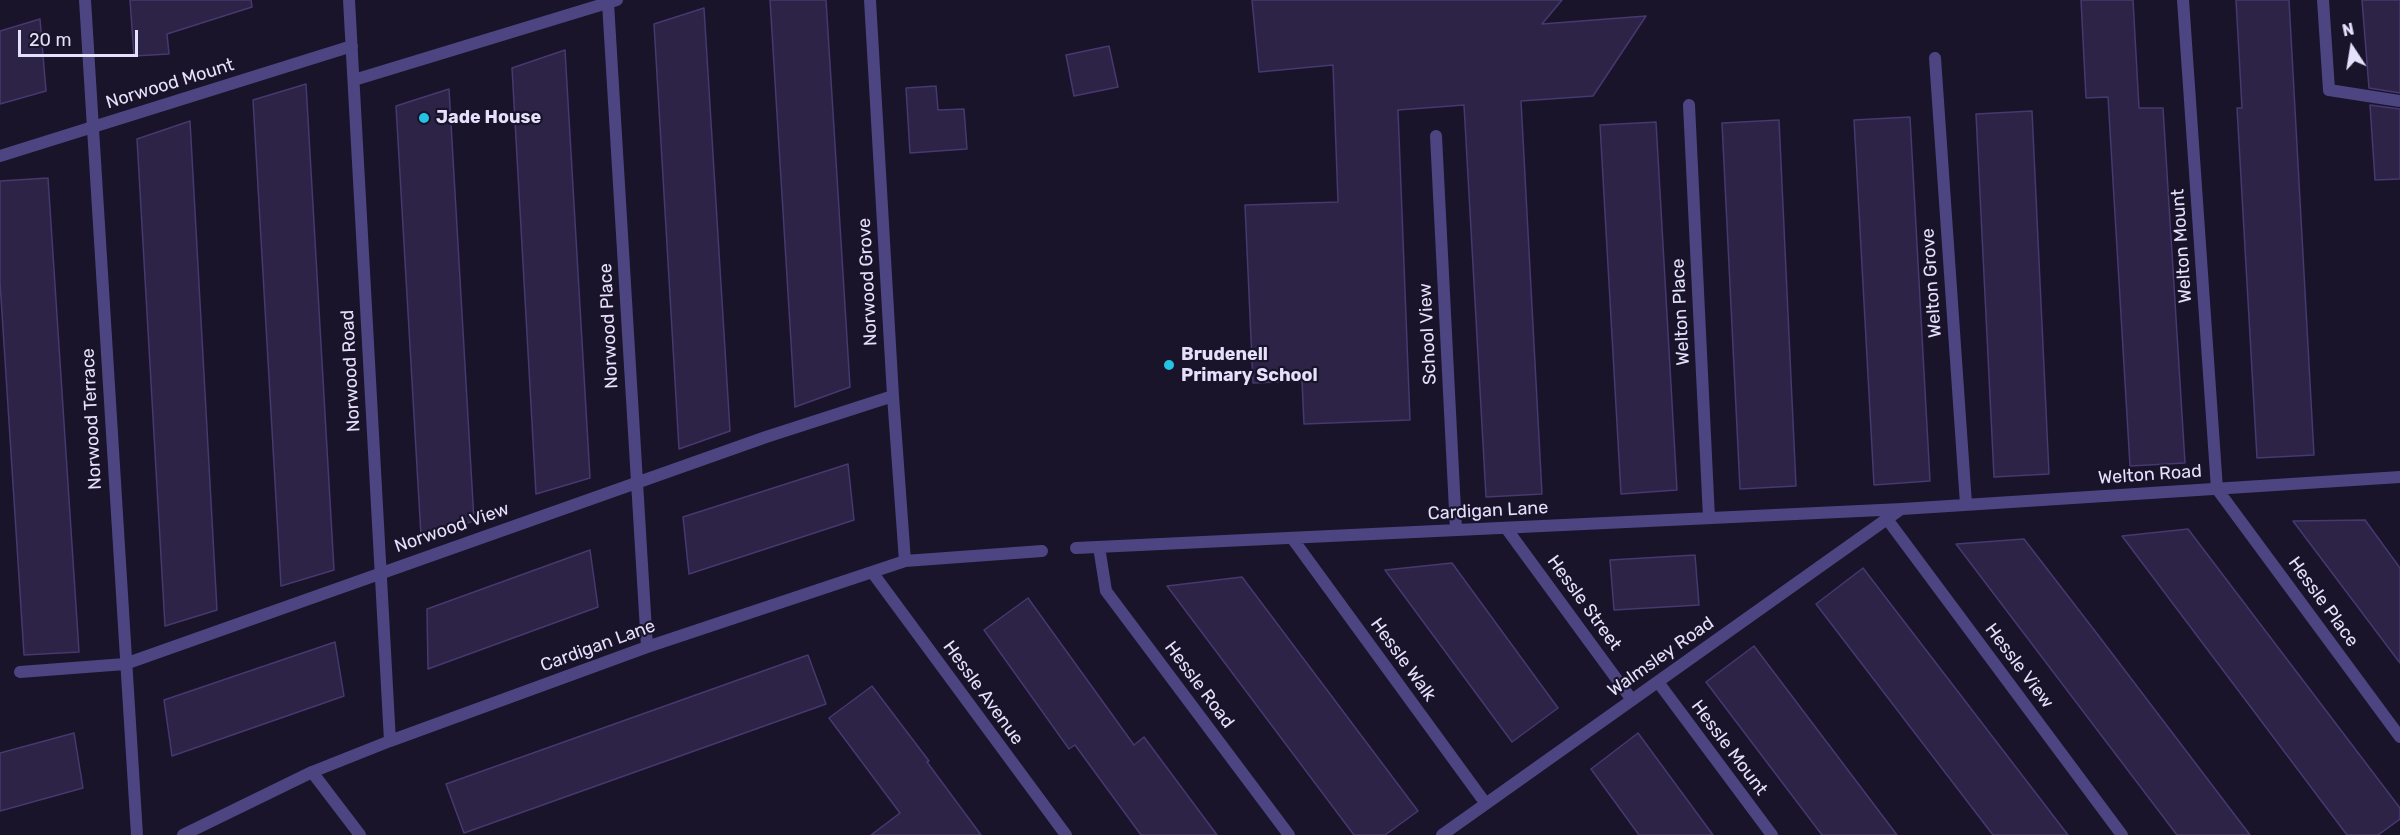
<!DOCTYPE html>
<html>
<head>
<meta charset="utf-8">
<style>
  body { margin:0 }
  #map { position:relative; width:2400px; height:835px; overflow:hidden; background:#191429; font-family:Rubik,sans-serif }
  canvas { display:block }
  .north { position:absolute; left:2322px; top:18px; width:60px; height:60px; -webkit-text-stroke:4px #191429; paint-order:stroke; rotate:348deg; font-size:16px; font-weight:700; line-height:24px; text-align:center; color:#e5e0fb }
  .north::after { content:''; display:block; margin:auto; width:21px; height:27px; background:#e5e0fb; clip-path:polygon(50% 0,100% 100%,50% 72%,0 100%) }
  .scale { position:absolute; left:18px; top:30px; width:120px; height:27px; box-sizing:border-box; border:3px solid #e5e0fb; border-top:0; padding-left:8px; font-size:18px; line-height:21px; white-space:nowrap; color:#e5e0fb; -webkit-text-stroke:4px #191429; paint-order:stroke }
</style>
</head>
<body>
<div id="map">
<canvas width="2400" height="835"></canvas>
<div class="north">N</div>
<div class="scale">20 m</div>
</div>
<script>
const ctx = document.querySelector('canvas').getContext('2d');
ctx.lineJoin = 'round';
function fill(path, color) {
  ctx.fillStyle = color;
  ctx.fill(path, 'evenodd');
}
function poly(rows) {
  const path = new Path2D();
  for (const r of rows) {
    path.moveTo(r[0], r[1]);
    for (let i = 2; i < r.length; i += 2) path.lineTo(r[i], r[i + 1]);
  }
  return path;
}
function trace(path, color, width, dash) {
  ctx.strokeStyle = color;
  ctx.lineWidth = width;
  ctx.lineCap = dash ? 'butt' : 'round';
  ctx.setLineDash(dash || []);
  ctx.stroke(path);
}
function drawText(font, color, halo, rows, align = 'center') {
  ctx.font = font + ' Rubik,sans-serif';
  ctx.lineWidth = 4.5;
  ctx.setLineDash([]);
  ctx.textBaseline = 'middle';
  ctx.strokeStyle = halo;
  ctx.fillStyle = color;
  for (const [text, x, y, turn = 0] of rows) {
    ctx.save();
    ctx.translate(x, y);
    ctx.rotate((+turn || 0) * Math.PI / 180);
    ctx.textAlign = isNaN(turn) ? turn : align;
    if (halo) ctx.strokeText(text, 0, 0);
    ctx.fillText(text, 0, 0);
    ctx.restore();
  }
}
const building = poly([
  [130,0,251,0,252,7,167,34,169,54,134,56,130,0],
  [770,0,826,0,832,96,850,387,795,407,770,0],
  [1252,0,1562,0,1542,24,1646,16,1593,96,1521,101,1542,494,1486,497,1464,105,1398,110,1410,420,1304,424,1302,381,1253,383,1245,205,1338,202,1333,65,1259,72,1252,0],
  [2081,0,2133,0,2139,108,2163,108,2185,463,2130,466,2108,97,2086,98,2081,0],
  [2236,0,2289,0,2314,455,2257,458,2237,108,2242,108,2236,0],
  [2362,0,2400,0,2400,93,2369,88,2362,0],
  [704,8,730,431,679,449,654,24,704,8],
  [40,19,46,91,0,104,0,31,40,19],
  [1109,46,1118,87,1074,96,1066,55,1109,46],
  [565,50,590,478,536,494,512,68,565,50],
  [306,84,334,570,281,586,253,100,306,84],
  [936,86,938,110,964,109,967,149,910,153,906,88,936,86],
  [449,89,474,521,421,536,396,106,449,89],
  [2370,105,2400,109,2400,179,2375,180,2370,105],
  [2032,111,2049,474,1994,477,1976,114,2032,111],
  [1910,117,1930,481,1874,485,1854,120,1910,117],
  [1779,120,1796,486,1740,489,1722,123,1779,120],
  [190,121,217,610,165,626,137,139,190,121],
  [1656,122,1677,490,1621,494,1600,125,1656,122],
  [48,178,79,652,24,655,0,282,0,181,48,178],
  [848,464,854,520,689,574,683,517,848,464],
  [2365,520,2400,568,2400,663,2293,521,2365,520],
  [2188,529,2400,808,2400,819,2378,835,2347,835,2122,536,2188,529],
  [2024,539,2098,635,2250,835,2177,835,1956,544,2024,539],
  [590,550,598,607,428,669,427,609,590,550],
  [1695,555,1699,605,1614,610,1610,560,1695,555],
  [1452,563,1558,708,1512,742,1385,570,1452,563],
  [1863,568,2068,835,1993,835,1816,604,1863,568],
  [1242,577,1418,811,1385,835,1354,835,1167,586,1242,577],
  [1028,598,1134,745,1144,737,1217,835,1141,835,1075,745,1069,749,984,630,1028,598],
  [335,642,344,696,172,756,164,700,335,642],
  [1754,646,1897,835,1822,835,1706,682,1754,646],
  [808,655,826,704,464,833,446,784,808,655],
  [872,686,929,761,927,762,981,835,871,835,900,813,829,718,872,686],
  [74,733,83,788,0,811,0,753,74,733],
  [1638,733,1713,835,1639,835,1591,769,1638,733]
]);
const minor = poly([
  [85,0,137,835],
  [349,0,390,741],
  [870,0,893,396,905,561],
  [2183,0,2217,489,2400,737],
  [2323,0,2329,90,2400,101],
  [608,3,647,647],
  [1935,58,1966,504],
  [354,80,617,0],
  [1689,105,1709,518],
  [1436,136,1456,530],
  [0,156,352,46],
  [1887,519,2122,835],
  [1506,528,1632,700],
  [1292,538,1486,804],
  [1099,547,1106,591,1289,835],
  [1076,548,1902,509,2400,477],
  [872,572,1066,835],
  [20,672,125,664,766,437,893,396],
  [1658,682,1772,835],
  [312,772,360,835],
  [183,835,312,772,390,741,647,647,905,561,1042,551],
  [1442,835,1901,509]
]);
const markers = [
  [424,118,6,"#24c3e3"],
  [1169,365,6,"#24c3e3"]
];
const streetNames = [
  ["Norwood Mount",170,84,-17],
  ["Welton Mount",2182,246,-94],
  ["Norwood Grove",868,282,-93],
  ["Welton Grove",1932,283,-94],
  ["Welton Place",1681,312,-93],
  ["Norwood Place",609,326,-93],
  ["School View",1428,334,-93],
  ["Norwood Road",351,371,-93],
  ["Norwood Terrace",92,419,-93],
  ["Welton Road",2150,475,-4],
  ["Cardigan Lane",1488,511,-3],
  ["Norwood View",452,528,-19],
  ["Hessle Place",2323,602,54],
  ["Hessle Street",1584,603,54],
  ["Cardigan Lane",598,646,-20],
  ["Walmsley Road",1661,657,-35],
  ["Hessle Walk",1403,660,54],
  ["Hessle View",2019,666,53],
  ["Hessle Road",1199,685,53],
  ["Hessle Avenue",983,693,54],
  ["Hessle Mount",1729,748,53]
];
const poiNames = [
  ["Jade House",436,118],
  ["Brudenell",1181,355],
  ["Primary School",1181,376]
];
fill(building, '#2d2347');
trace(building, '#473870', 1.5);
trace(minor, '#4c4582', 12);
for (const [x, y, r, color] of markers) {
  const dot = new Path2D();
  dot.arc(x, y, r, 0, 2 * Math.PI);
  ctx.fillStyle = color;
  ctx.fill(dot);
  trace(dot, '#191429', 2);
}
drawText('18px', '#e5e0fb', '#191429', streetNames);
drawText('bold 18px', '#e5e0fb', '#191429', poiNames, 'left');
</script>
</body>
</html>
